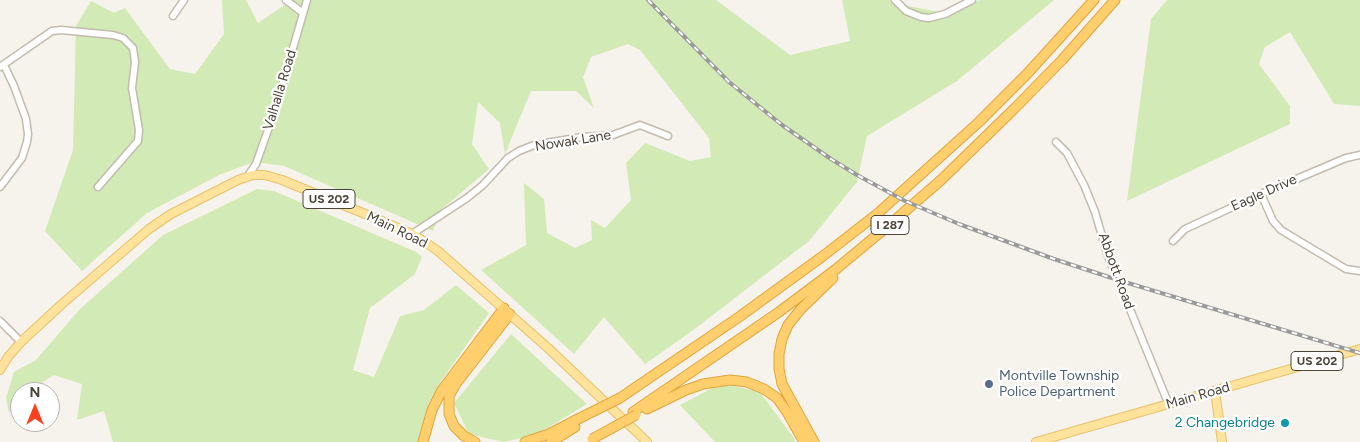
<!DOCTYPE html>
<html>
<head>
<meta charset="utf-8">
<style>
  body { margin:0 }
  #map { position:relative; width:1360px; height:442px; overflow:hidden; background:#f6f3ec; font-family:Figtree,sans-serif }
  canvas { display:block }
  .north { position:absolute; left:10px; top:382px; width:50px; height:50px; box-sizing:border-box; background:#fff; border:1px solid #b7b4b0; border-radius:50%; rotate:0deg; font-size:14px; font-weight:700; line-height:20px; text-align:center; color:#4b4439 }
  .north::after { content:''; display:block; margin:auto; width:18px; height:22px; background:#fc3f1d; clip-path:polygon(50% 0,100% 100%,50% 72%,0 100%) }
</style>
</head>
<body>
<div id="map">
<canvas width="1360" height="442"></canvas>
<div class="north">N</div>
</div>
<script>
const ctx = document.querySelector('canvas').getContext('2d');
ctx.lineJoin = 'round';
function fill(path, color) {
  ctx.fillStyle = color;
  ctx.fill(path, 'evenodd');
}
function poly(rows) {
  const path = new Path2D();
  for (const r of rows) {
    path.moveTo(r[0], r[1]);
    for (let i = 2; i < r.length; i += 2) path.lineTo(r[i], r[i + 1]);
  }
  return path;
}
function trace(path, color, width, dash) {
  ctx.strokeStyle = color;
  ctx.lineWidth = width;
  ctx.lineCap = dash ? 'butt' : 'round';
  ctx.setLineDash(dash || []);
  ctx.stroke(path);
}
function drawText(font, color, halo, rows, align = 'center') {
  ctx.font = font + ' Figtree,sans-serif';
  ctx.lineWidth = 4.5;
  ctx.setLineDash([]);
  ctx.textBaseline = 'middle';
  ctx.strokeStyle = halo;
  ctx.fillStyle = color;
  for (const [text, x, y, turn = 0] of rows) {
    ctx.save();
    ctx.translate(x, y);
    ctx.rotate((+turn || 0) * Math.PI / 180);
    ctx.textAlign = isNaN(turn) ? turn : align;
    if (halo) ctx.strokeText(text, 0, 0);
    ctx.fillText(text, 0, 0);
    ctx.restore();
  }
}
const green = poly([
  [222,0,246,0,258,23,292,0,716,0,790,55,850,41,842,0,895,0,897,4,945,13,980,0,1054,0,957,81,867,136,857,182,809,241,692,331,645,364,604,317,574,354,481,270,526,245,524,183,544,199,547,233,575,248,592,240,591,220,605,228,631,200,626,163,645,143,690,161,711,157,709,138,640,50,628,44,591,57,583,77,594,108,576,91,531,91,505,154,500,123,478,102,472,144,489,169,442,209,433,231,284,166,254,162,221,174,147,213,82,271,45,231,73,150,76,26,91,1,114,13,125,8,170,69,195,74,224,34],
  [1167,0,1360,0,1360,106,1334,104,1290,32,1265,47,1259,64,1290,106,1290,124,1127,201,1151,19],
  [257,189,274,191,416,252,422,257,415,274,370,308,353,370,374,377,400,316,424,310,456,285,489,313,439,384,429,403,418,442,113,442,104,411,77,420,82,384,54,375,28,392,20,392,20,398,9,413,6,398,14,372,36,360,79,310,163,235],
  [511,334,587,404,536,435,503,442,469,434,454,403],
  [720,384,759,391,794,438,795,442,715,442,680,405]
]);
const minor = poly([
  [286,0,303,13],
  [895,0,906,11,921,17,929,18,945,14,972,0],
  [173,16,184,0],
  [0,67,52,31,61,30,113,35,123,38,133,48,135,62,132,88,139,130,138,141,98,187],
  [1056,142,1067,153,1084,185,1095,212,1107,253,1169,405],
  [247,177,256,164,275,110,307,0],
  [0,187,22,158,27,142,28,134,26,119,14,86,4,65],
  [1261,194,1273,221,1281,230,1346,269,1360,271],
  [412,234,467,198,483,185,508,158,519,151,534,145,582,137,613,135,640,125,668,136],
  [1173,241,1185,229,1261,194,1346,158,1360,155],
  [0,321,21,342]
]);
const major = poly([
  [0,370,8,357,21,342,62,304,149,229,171,214,238,180,253,175,265,175,282,180,375,218,412,234,425,242,438,251,548,348,647,442],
  [1215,391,1222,442],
  [1036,442,1360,349]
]);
const highway = poly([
  [620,398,739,317,823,256,877,214,979,122,1027,74,1094,0],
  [647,409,686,390,703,384,730,380,747,382,764,389,777,398,787,412,804,442],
  [633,412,779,312,835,270,888,226,940,181,1014,109,1062,60,1115,0],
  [423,442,432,410,442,390,504,308],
  [475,442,464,436,454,426,449,414,449,396,455,385,510,314],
  [525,442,549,434,576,420],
  [551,442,575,427],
  [814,442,782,384,779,369,779,354,782,339,788,325,800,310,833,278]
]);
const rail = poly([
  [648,0,729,82,782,125,831,159,857,175,905,201,959,224,1054,259,1118,280,1360,353]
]);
const highwayBridge = poly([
  [576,420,620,398],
  [592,439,636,415]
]);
const markers = [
  [989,384,5,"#5c6f8a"],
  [1285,423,5,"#0f9aa8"]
];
const shields = [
  [329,199,52],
  [890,225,38],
  [1317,361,52]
];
const shieldNames = [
  ["US 202",329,199],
  ["I 287",890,225],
  ["US 202",1317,361]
];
const streetNames = [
  ["Valhalla Road",280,90,-73],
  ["Nowak Lane",573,141,-9],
  ["Eagle Drive",1264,193,-24],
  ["Main Road",397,230,26],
  ["Abbott Road",1116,271,70],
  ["Main Road",1198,396,-16]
];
const serviceNames = [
  ["Montville Township",999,376],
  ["Police Department",999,392]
];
const cultureNames = [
  ["2 Changebridge",1275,423]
];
fill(green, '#d2eab5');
trace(minor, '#c2bbae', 9);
trace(major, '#e6c16a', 10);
trace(highway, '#e0a43c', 11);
trace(minor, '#fff', 6);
trace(major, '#ffe39c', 8);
trace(highway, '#ffcf6e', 9);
trace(rail, '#9a9a9a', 4);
trace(rail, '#fff', 2, [5.5]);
trace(highwayBridge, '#e0a43c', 11, []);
trace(highwayBridge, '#ffcf6e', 9);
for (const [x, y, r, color] of markers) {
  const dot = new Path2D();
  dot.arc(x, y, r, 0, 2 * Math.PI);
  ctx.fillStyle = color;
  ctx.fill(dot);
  trace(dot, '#fff', 2);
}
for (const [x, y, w] of shields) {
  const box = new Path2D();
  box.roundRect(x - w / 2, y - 9.5, w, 19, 4);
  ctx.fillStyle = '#fff';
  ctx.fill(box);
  trace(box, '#4b4439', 1);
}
drawText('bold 12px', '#4b4439', null, shieldNames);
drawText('14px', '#4b4439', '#fff', streetNames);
drawText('14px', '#4e5e75', '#fff', serviceNames, 'left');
drawText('14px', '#0d838f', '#fff', cultureNames, 'right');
</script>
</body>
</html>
